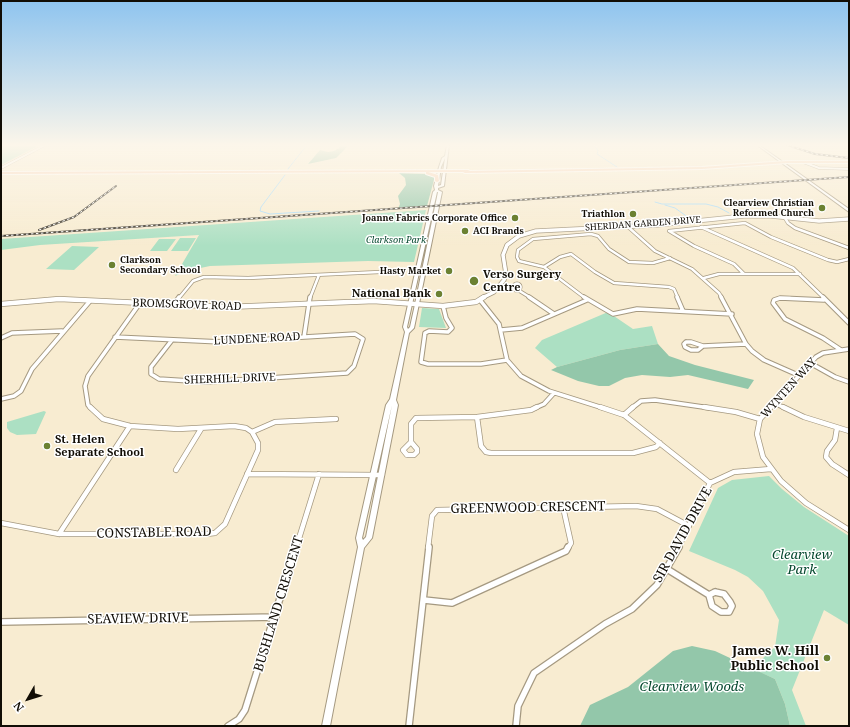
<!DOCTYPE html>
<html>
<head>
<meta charset="utf-8">
<style>
  body { margin:0 }
  #map { position:relative; width:850px; height:727px; overflow:hidden; background:#f8ecd1; font-family:"Noto Serif",serif }
  canvas { display:block }
  .frame { position:absolute; inset:0; border:2px solid #110d05; pointer-events:none }
  .north { position:absolute; left:8px; top:679px; width:40px; height:40px; -webkit-text-stroke:3px #fff; paint-order:stroke; rotate:231deg; font-size:11px; font-weight:700; line-height:16px; text-align:center; color:#110d05 }
  .north::after { content:''; display:block; margin:auto; width:14px; height:18px; background:#110d05; clip-path:polygon(50% 0,100% 100%,50% 72%,0 100%) }
</style>
</head>
<body>
<div id="map">
<canvas width="850" height="727"></canvas>
<div class="frame"></div>
<div class="north">N</div>
</div>
<script>
const ctx = document.querySelector('canvas').getContext('2d');
ctx.lineJoin = 'round';
function fill(path, color) {
  ctx.fillStyle = color;
  ctx.fill(path, 'evenodd');
}
function poly(rows) {
  const path = new Path2D();
  for (const r of rows) {
    if (r.length === 3) {
      path.moveTo(r[0] + r[2], r[1]);
      path.arc(r[0], r[1], r[2], 0, 2 * Math.PI);
      continue;
    }
    path.moveTo(r[0], r[1]);
    for (let i = 2; i < r.length; i += 2) path.lineTo(r[i], r[i + 1]);
  }
  return path;
}
function trace(path, color, width, dash) {
  ctx.strokeStyle = color;
  ctx.lineWidth = width;
  ctx.lineCap = dash ? 'butt' : 'round';
  ctx.setLineDash(dash || []);
  ctx.stroke(path);
}
function drawText(font, color, halo, rows, align = 'center') {
  ctx.font = font + ' "Noto Serif",serif';
  ctx.lineWidth = 3;
  ctx.setLineDash([]);
  ctx.textBaseline = 'middle';
  ctx.strokeStyle = halo;
  ctx.fillStyle = color;
  for (const [text, x, y, turn = 0] of rows) {
    ctx.save();
    ctx.translate(x, y);
    ctx.rotate((+turn || 0) * Math.PI / 180);
    ctx.textAlign = isNaN(turn) ? turn : align;
    if (halo) ctx.strokeText(text, 0, 0);
    ctx.fillText(text, 0, 0);
    ctx.restore();
  }
}
const green = poly([
  [1,145,40,145,1,165],
  [426,210,414,262,368,261,210,266,186,271,175,276,199,235,40,245,1,250,1,239],
  [180,238,196,238,188,251,171,251],
  [159,239,176,239,167,251,150,251],
  [72,246,99,247,74,270,46,269],
  [422,308,439,309,446,328,419,327],
  [608,312,633,329,652,326,658,344,620,350,557,367,535,348,542,340],
  [44,411,46,412,36,434,17,435,10,432,7,428,7,422],
  [769,476,782,489,804,507,849,536,849,625,824,610,792,690,806,726,790,726,785,704,775,679,744,665,760,661,775,647,779,620,763,591,748,577,735,570,689,551,718,488,732,480]
]);
const forest = poly([
  [341,145,349,145,336,158,308,164,320,150,328,152,334,151,339,148],
  [399,173,428,174,435,176,427,206,398,209,400,204,398,196,406,185,405,178],
  [658,344,669,356,695,365,754,380,748,389,688,375,670,377,642,375,625,378,609,386,599,386,578,381,551,370,557,367,620,350],
  [692,646,715,651,775,679,785,704,790,726,580,726,590,705,628,687,673,651]
]);
const stream = poly([
  [595,145,598,151,597,154,617,167],
  [288,169,307,145],
  [285,175,261,207,260,211,270,214,319,211],
  [655,202,662,204,706,204,718,207,729,213],
  [665,205,675,208,689,218]
]);
const minorFar4 = poly([
  [803,162,819,168,849,169],
  [1,168,45,145]
]);
const minorFar3 = poly([
  [785,218,788,223,795,228,849,248],
  [627,226,655,251,692,269,719,293,722,298],
  [701,227,793,268,824,298],
  [544,267,560,257,571,254,595,272,614,283,669,287,674,289,678,298],
  [744,274,734,264,694,246,669,231,745,223,771,237,828,260,837,262,849,259],
  [704,278,719,274,800,274],
  [517,287,3.5],
  [518,290,531,298],
  [179,298,193,281,204,277,248,278,380,272],
  [310,298,319,275],
  [585,298,544,267,519,261,517,257,518,250,533,239,591,234,598,236,609,249,629,262,653,263,670,258],
  [779,298,790,298]
]);
const minorFar2 = poly([
  [529,297,554,314],
  [584,297,613,314,637,309,732,314],
  [677,297,683,311],
  [721,297,746,344,752,351,764,360,798,375],
  [823,297,849,323],
  [480,300,499,324,507,360,521,376,549,391,603,408],
  [824,300,780,298,774,300,773,303,785,319,823,338,841,350],
  [174,304,179,297],
  [443,306,446,318,452,328,448,332,429,331,425,333,421,362,428,364,481,364,507,360],
  [501,330,522,328,587,300],
  [115,337,221,342,355,334,363,339,354,366,347,373,206,382,159,379,151,374,151,367,172,340],
  [304,337,310,297],
  [1,338,12,333,62,331],
  [686,342,691,342,703,346,698,350,691,350,685,347,684,344,686,342],
  [703,346,746,344],
  [810,363,835,377,849,382],
  [1,399,14,396,21,391,32,369,90,301],
  [774,403,785,408],
  [91,408,88,405,85,386,88,376,140,303],
  [535,408,544,404,554,393],
  [632,408,641,401,655,400,710,408],
  [770,408,816,357,823,353,849,349]
]);
const minorFar1 = poly([
  [600,407,624,415,710,483],
  [704,407,736,412,760,419],
  [771,407,760,419,757,434,763,457,781,481,806,503,849,530],
  [783,407,804,417,849,431],
  [624,415,633,407],
  [477,417,481,446,486,452,491,453,633,453,656,447,660,443],
  [837,428,835,440,827,451,826,457,832,464,849,475],
  [252,432,275,422,336,419],
  [411,442,417,449,417,452,414,455,407,455,403,450,411,442],
  [411,442,411,424,416,418,477,417,531,410,537,407],
  [176,470,201,429],
  [247,474,382,475],
  [563,507,571,543,568,548],
  [1,523,59,534,207,534,215,533,225,524,258,450,258,443,252,432,246,428,234,426,178,429,130,426,103,419,90,407],
  [59,534,130,426],
  [296,548,319,474],
  [428,548,432,516,437,510,636,506,657,509,689,526],
  [678,548,710,483,734,472,771,469]
]);
const minor = poly([
  [667,569,709,595],
  [715,592,724,594,730,602,732,606,729,612,721,612,712,606,709,595,715,592],
  [424,600,452,603,566,551,568,547],
  [1,622,276,617],
  [228,726,239,719,245,710,296,547],
  [409,726,429,547],
  [516,726,518,706,534,673,605,624,632,609,657,585,679,547]
]);
const tertiaryFar1 = poly([
  [482,298,494,292,504,280,506,274,503,255,507,245,519,236,536,231,657,225,744,216,771,216,819,221,849,219]
]);
const tertiary = poly([
  [373,301,443,306,476,302,484,297],
  [1,304,59,299,227,307,375,301]
]);
const secondary = poly([
  [447,145,449,145,444,186,438,188,438,190,442,192,414,328,409,333,396,400,398,405,372,538,364,548,330,726,322,726,358,547,356,538,386,405,390,399,405,332,403,327,433,192,435,190,434,186,439,167,442,158,445,156,447,145],
  [445,158,441,185,438,186,441,167,445,158],
  [437,192,438,192,414,309,410,327,408,329,407,327,437,192],
  [392,405,366,537,363,540,362,538,392,405],
  [757,145,759,145,849,209,849,212,757,145]
]);
const primary = poly([
  [787,161,849,161,849,163,787,163,702,169,465,173,463,172,428,172,438,175,439,181,437,182,435,181,435,177,426,174,426,172,1,174,1,172,468,170,470,171,702,167,787,161]
]);
const rail = poly([
  [787,145,815,154,849,158],
  [39,230,74,217,116,186],
  [1,236,849,177]
]);
const markers = [
  [822,208,4,"#6b8132"],
  [633,214,4,"#6b8132"],
  [515,218,4,"#6b8132"],
  [465,231,4,"#6b8132"],
  [112,265,4,"#6b8132"],
  [449,271,4,"#6b8132"],
  [474,281,5,"#6b8132"],
  [439,294,4,"#6b8132"],
  [47,446,4,"#6b8132"],
  [827,658,4,"#6b8132"]
];
const farPoinames = [
  ["Clearview Christian",814,203],
  ["Reformed Church",814,213],
  ["Triathlon",625,214],
  ["Joanne Fabrics Corporate Office",507,218],
  ["ACI Brands",473,231,"left"],
  ["Clarkson",120,260,"left"],
  ["Secondary School",120,270,"left"],
  ["Hasty Market",441,271]
];
const farStreetnames = [
  ["SHERIDAN GARDEN DRIVE",643,224,-4]
];
const farParknames = [
  ["Clarkson Park",396,240]
];
const poiNames = [
  ["Verso Surgery",483,275],
  ["Centre",483,288],
  ["National Bank",431,294,"right"],
  ["St. Helen",55,440],
  ["Separate School",55,453]
];
const streetNames = [
  ["BROMSGROVE ROAD",187,305,2],
  ["LUNDENE ROAD",257,339,-3],
  ["SHERHILL DRIVE",230,379,-2],
  ["WYNTEN WAY",789,388,-48]
];
const nearStreetnames = [
  ["GREENWOOD CRESCENT",528,508,-1],
  ["CONSTABLE ROAD",154,533,-1],
  ["SIR DAVID DRIVE",683,535,-61],
  ["BUSHLAND CRESCENT",279,604,-73],
  ["SEAVIEW DRIVE",138,619,-1]
];
const nearParknames = [
  ["Clearview",802,555],
  ["Park",802,570],
  ["Clearview Woods",692,687]
];
const nearPoinames = [
  ["James W. Hill",819,651],
  ["Public School",819,666]
];
fill(green, '#ace0c3');
fill(forest, '#93c7aa');
trace(stream, '#a8dbf9', 1);
trace(minorFar4, '#a59981', 3);
trace(minorFar3, '#a59981', 4);
trace(minorFar2, '#a59981', 5.5);
trace(minorFar1, '#a59981', 6);
trace(minor, '#a59981', 8);
trace(tertiaryFar1, '#a59981', 5);
trace(tertiary, '#a59981', 6);
trace(secondary, '#a59981', 2);
trace(primary, '#fff', 2);
trace(minorFar4, '#fff', 2);
trace(minorFar3, '#fff', 2.5);
trace(minorFar2, '#fff', 3.5);
trace(minorFar1, '#fff', 4.5);
trace(minor, '#fff', 5.5);
trace(tertiaryFar1, '#fff', 3.5);
trace(tertiary, '#fff', 4.5);
fill(secondary, '#fff');
fill(primary, '#fad4ba');
trace(rail, '#393429', 2);
trace(rail, '#fff', 1, [2.5]);
const sky = ctx.createLinearGradient(0, 0, 0, 246);
sky.addColorStop(0, '#8ec4ef');
sky.addColorStop(0.59, '#fcf6ea');
sky.addColorStop(1, '#fcf6ea00');
ctx.fillStyle = sky;
ctx.fillRect(0, 0, 850, 246);
for (const [x, y, r, color] of markers) {
  const dot = new Path2D();
  dot.arc(x, y, r, 0, 2 * Math.PI);
  ctx.fillStyle = color;
  ctx.fill(dot);
  trace(dot, '#fff', 1.5);
}
drawText('bold 9px', '#110d05', '#fff', farPoinames, 'right');
drawText('9px', '#110d05', '#fff', farStreetnames);
drawText('italic 9px', '#05482e', '#fff', farParknames);
drawText('bold 11px', '#110d05', '#fff', poiNames, 'left');
drawText('11px', '#110d05', '#fff', streetNames);
drawText('13px', '#110d05', '#fff', nearStreetnames);
drawText('italic 13px', '#05482e', '#fff', nearParknames);
drawText('bold 13px', '#110d05', '#fff', nearPoinames, 'right');
</script>
</body>
</html>
